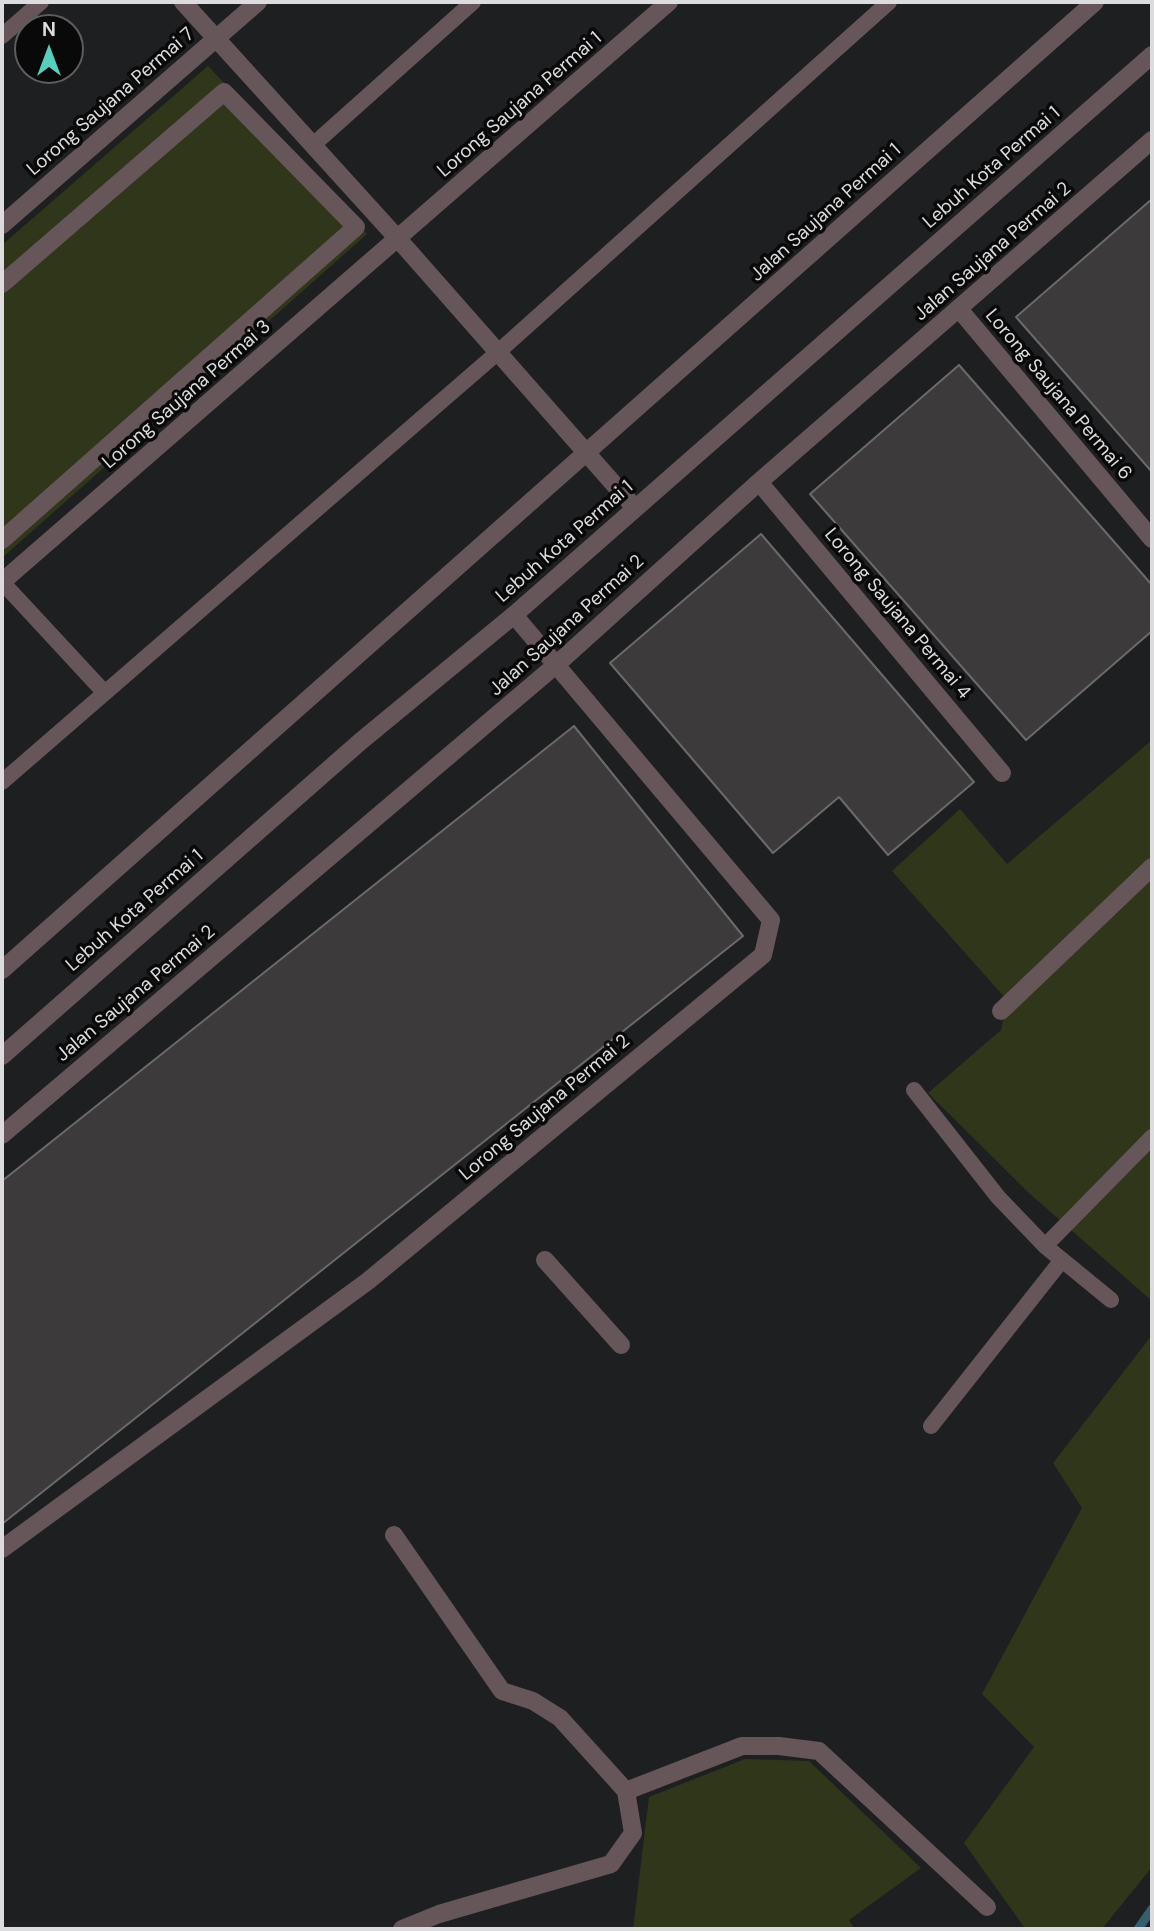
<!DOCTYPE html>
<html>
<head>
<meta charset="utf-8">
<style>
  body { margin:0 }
  #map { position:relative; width:1154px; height:1931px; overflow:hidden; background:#1e1f21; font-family:"DM Sans",sans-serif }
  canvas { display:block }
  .frame { position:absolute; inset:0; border:4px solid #dcdcde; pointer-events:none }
  .north { position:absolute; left:14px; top:14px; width:70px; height:70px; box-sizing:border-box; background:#09090a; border:2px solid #5d5d5f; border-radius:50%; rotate:0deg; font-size:19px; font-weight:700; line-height:28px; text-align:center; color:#dcdcde }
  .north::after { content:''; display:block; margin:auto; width:24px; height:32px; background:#58cebf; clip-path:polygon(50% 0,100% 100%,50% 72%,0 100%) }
</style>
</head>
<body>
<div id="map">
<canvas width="1154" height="1931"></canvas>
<div class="frame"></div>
<div class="north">N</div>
</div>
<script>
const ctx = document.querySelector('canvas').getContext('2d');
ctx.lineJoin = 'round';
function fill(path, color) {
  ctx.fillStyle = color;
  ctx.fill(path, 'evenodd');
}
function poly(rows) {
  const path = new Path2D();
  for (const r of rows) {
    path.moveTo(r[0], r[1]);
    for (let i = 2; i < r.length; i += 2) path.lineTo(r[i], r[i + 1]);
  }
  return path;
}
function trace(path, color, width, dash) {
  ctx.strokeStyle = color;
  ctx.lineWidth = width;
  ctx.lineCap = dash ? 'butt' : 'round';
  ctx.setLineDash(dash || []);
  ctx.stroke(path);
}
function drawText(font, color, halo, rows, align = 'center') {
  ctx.font = font + ' "DM Sans",sans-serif';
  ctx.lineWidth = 7;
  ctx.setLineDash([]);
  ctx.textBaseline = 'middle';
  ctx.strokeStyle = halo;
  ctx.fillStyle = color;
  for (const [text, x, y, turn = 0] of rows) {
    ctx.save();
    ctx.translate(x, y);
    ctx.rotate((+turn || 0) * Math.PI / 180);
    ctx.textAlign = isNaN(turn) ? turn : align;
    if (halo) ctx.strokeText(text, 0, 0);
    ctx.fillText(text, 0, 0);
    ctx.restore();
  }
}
const green = poly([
  [208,66,367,234,2,558,2,245],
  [1152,740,1152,1301,1030,1194,928,1093,1001,1030,1007,1000,892,871,960,809,1007,864],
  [1152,1335,1152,1867,1102,1929,1021,1929,1024,1927,964,1843,1034,1747,982,1694,1082,1508,1053,1463],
  [745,1759,809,1761,921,1868,849,1920,855,1929,633,1929,649,1797]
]);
const stream = poly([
  [1138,1929,1152,1909]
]);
const building = poly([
  [1152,199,1152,472,1016,317,1152,199],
  [959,365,1152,585,1152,631,1026,740,810,494,959,365],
  [761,534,974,782,888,855,839,797,773,853,610,663,761,534],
  [574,726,743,936,2,1524,2,1181,574,726]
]);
const service = poly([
  [2,36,41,2],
  [313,145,473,2],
  [2,582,104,692],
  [2,782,497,353,889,2],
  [914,1090,998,1197,1045,1246,1111,1300],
  [1045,1246,1152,1137],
  [931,1426,1062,1260]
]);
const pedestrian = poly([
  [2,284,224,92,356,227,2,540]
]);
const minor = poly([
  [183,2,399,240,635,508],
  [2,225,258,2],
  [959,309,1152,539],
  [759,482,1002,773],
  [2,582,669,2],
  [2,970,1095,2],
  [1001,1011,1152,867],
  [2,1135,557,664,759,482,1152,140],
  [545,1260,621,1345],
  [394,1535,502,1691,533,1701,560,1718,626,1791,633,1833,611,1864,439,1914,402,1929],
  [2,1549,368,1281,763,955,771,920,514,615],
  [626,1791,742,1746,779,1746,819,1751,987,1907]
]);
const tertiary = poly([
  [2,1056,361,741,514,615,1152,55]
]);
const streetNames = [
  ["Lorong Saujana Permai 7",111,102,-41],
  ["Lorong Saujana Permai 1",520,105,-41],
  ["Lebuh Kota Permai 1",992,168,-41],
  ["Jalan Saujana Permai 1",826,213,-42],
  ["Jalan Saujana Permai 2",993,252,-41],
  ["Lorong Saujana Permai 3",187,395,-41],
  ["Lorong Saujana Permai 6",1058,395,50],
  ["Lebuh Kota Permai 1",565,542,-41],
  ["Lorong Saujana Permai 4",897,614,50],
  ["Jalan Saujana Permai 2",567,626,-42],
  ["Lebuh Kota Permai 1",135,911,-41],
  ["Jalan Saujana Permai 2",136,994,-40],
  ["Lorong Saujana Permai 2",545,1108,-40]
];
fill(green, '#2f361a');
trace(stream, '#365e6e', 9);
fill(building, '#3c3a3b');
trace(building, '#6c696b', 2);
trace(service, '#665559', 16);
trace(pedestrian, '#665559', 18);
trace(minor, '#665559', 18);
trace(tertiary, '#665559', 18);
drawText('19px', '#dcdcde', '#09090a', streetNames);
</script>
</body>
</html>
